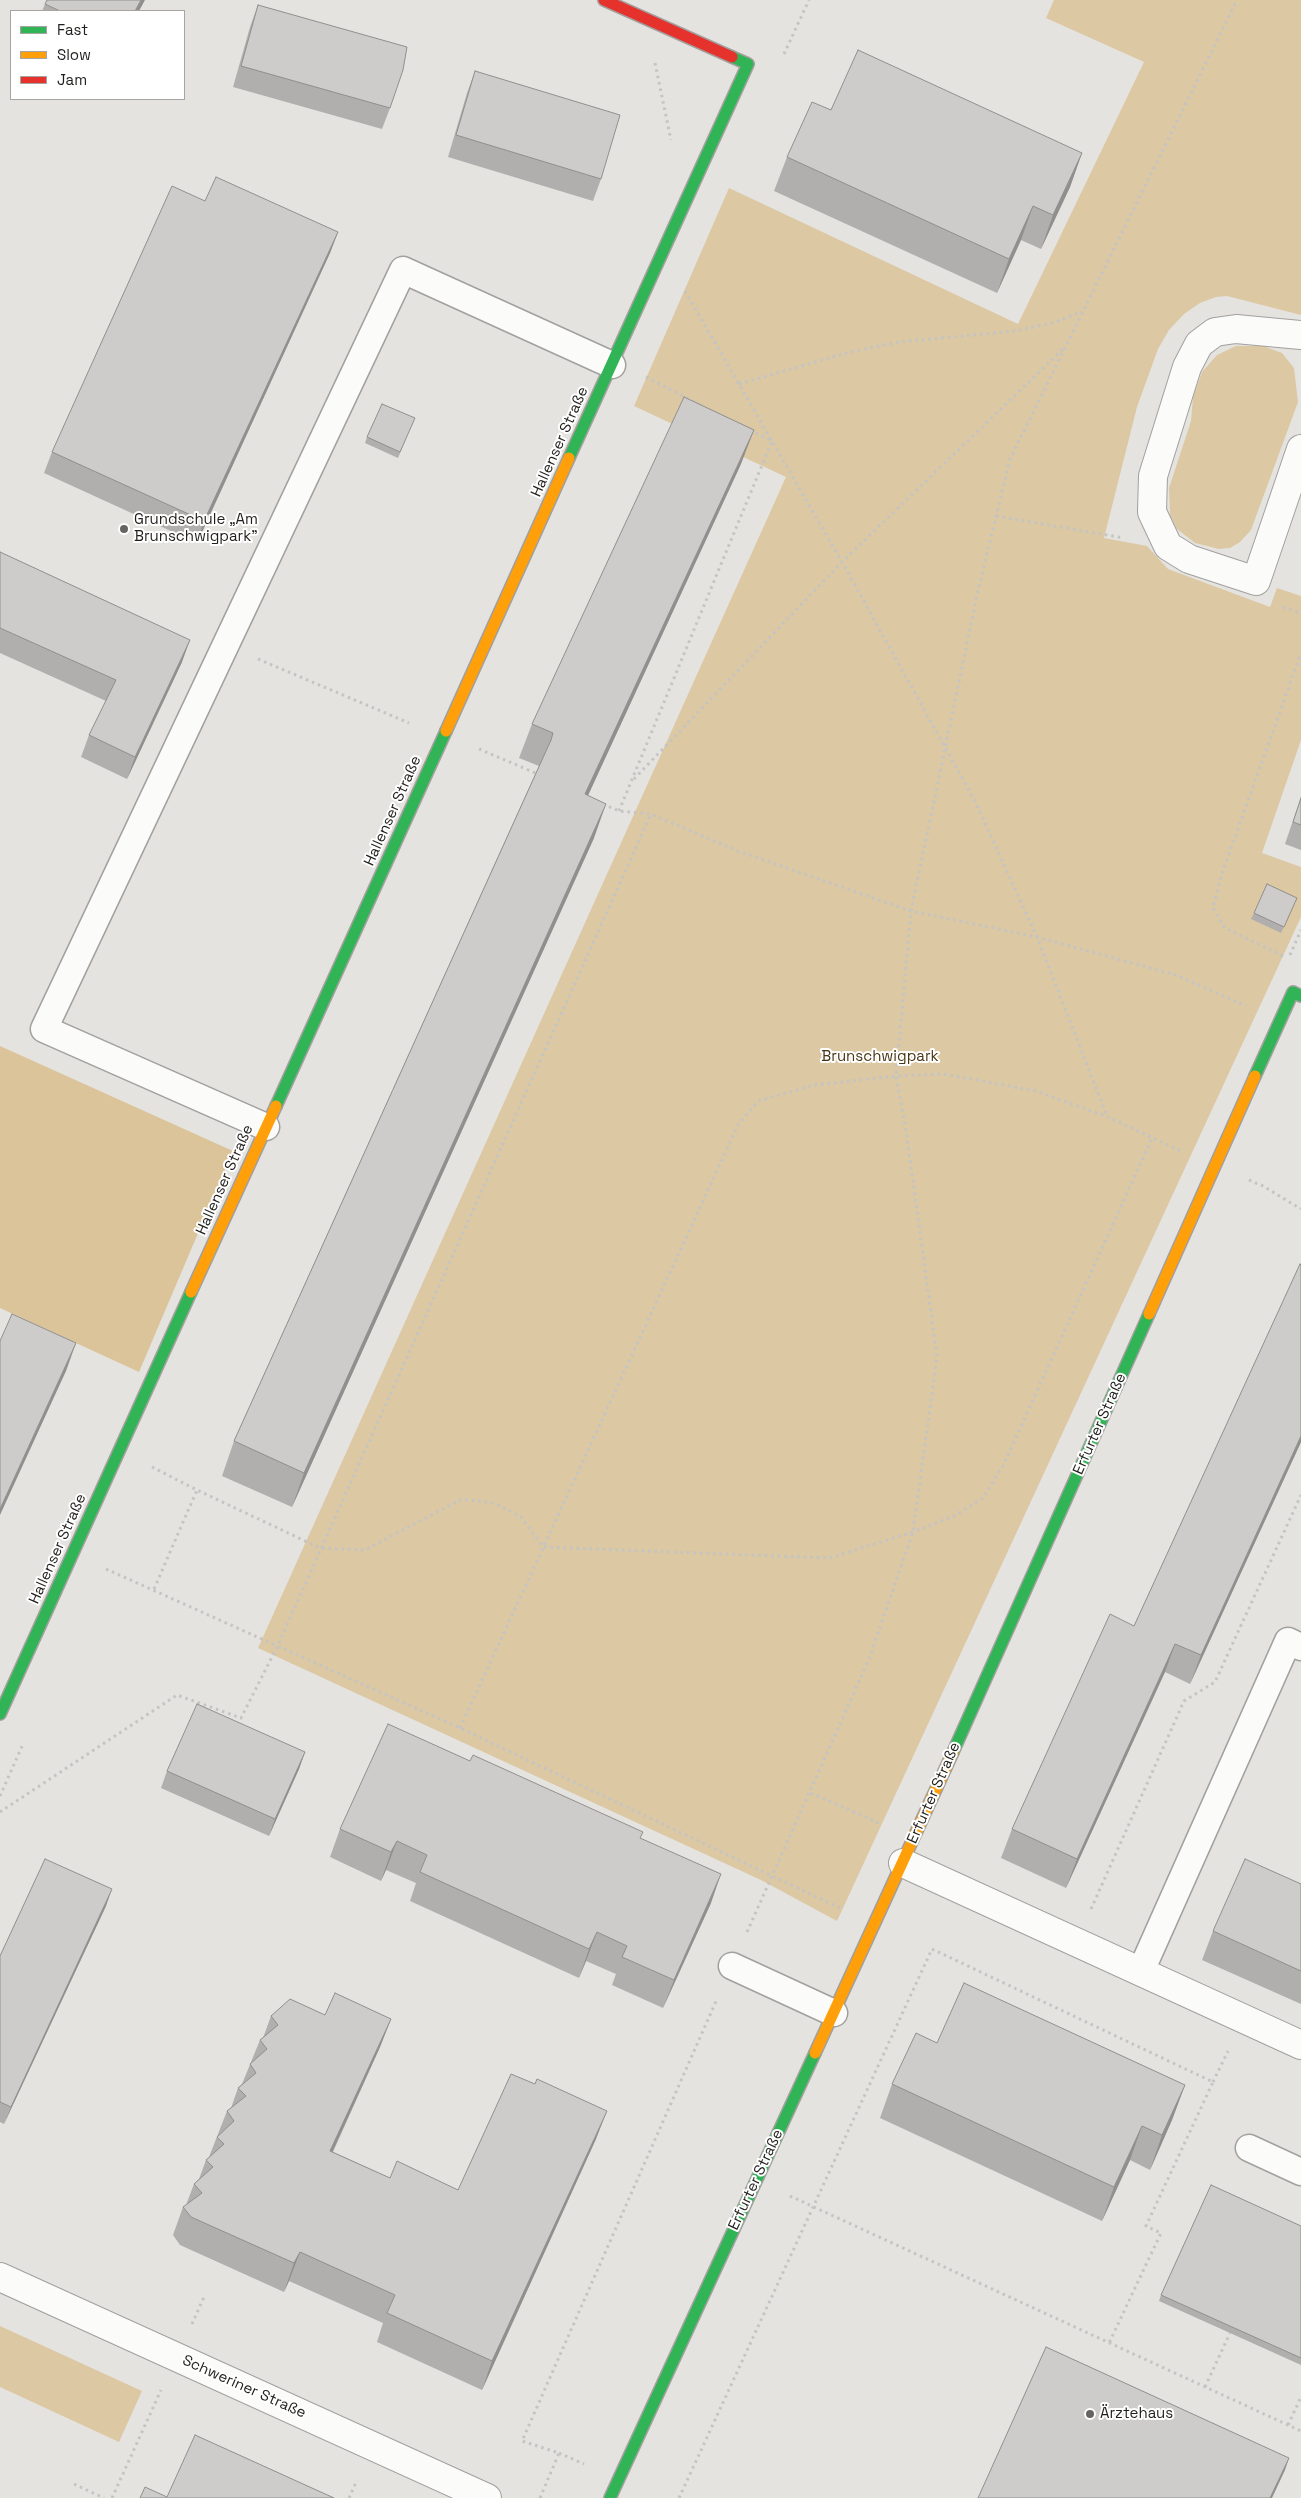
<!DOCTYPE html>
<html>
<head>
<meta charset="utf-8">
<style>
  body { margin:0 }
  #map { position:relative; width:1301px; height:2498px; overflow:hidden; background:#e5e3e0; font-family:"Space Grotesk",sans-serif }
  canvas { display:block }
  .legend { position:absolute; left:10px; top:10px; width:175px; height:90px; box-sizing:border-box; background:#fff; border:1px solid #a6a5a4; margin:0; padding:6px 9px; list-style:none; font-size:15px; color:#201f1c }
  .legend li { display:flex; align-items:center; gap:10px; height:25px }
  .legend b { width:25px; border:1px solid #a6a5a4 }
</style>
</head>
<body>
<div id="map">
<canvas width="1301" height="2498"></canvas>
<ul class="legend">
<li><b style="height:6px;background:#30b455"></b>Fast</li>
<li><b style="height:6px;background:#ff9f0a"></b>Slow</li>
<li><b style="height:6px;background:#e5322d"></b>Jam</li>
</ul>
</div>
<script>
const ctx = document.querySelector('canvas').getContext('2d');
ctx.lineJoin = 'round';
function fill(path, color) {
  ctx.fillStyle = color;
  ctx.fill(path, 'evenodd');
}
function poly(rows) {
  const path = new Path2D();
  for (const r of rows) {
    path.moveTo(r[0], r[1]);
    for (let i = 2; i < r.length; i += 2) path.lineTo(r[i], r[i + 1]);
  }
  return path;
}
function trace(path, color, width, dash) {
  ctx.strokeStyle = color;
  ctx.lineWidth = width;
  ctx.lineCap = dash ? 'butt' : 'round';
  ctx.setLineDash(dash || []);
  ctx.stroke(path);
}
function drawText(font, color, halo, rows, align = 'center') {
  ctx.font = font + ' "Space Grotesk",sans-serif';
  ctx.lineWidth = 4;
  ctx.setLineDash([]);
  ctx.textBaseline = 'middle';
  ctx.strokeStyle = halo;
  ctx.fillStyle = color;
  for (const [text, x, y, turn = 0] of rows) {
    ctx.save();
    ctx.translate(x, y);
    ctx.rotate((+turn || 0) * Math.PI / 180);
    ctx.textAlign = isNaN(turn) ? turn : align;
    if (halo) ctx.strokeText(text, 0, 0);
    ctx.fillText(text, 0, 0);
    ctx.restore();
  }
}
const green = poly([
  [1054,0,1301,0,1301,315,1227,296,1216,297,1200,303,1184,314,1169,330,1158,349,1137,407,1104,538,1147,546,1168,569,1270,607,1277,588,1301,596,1301,740,1262,853,1301,867,1301,917,837,1921,761,1880,258,1648,786,477,634,406,729,188,1018,324,1144,62,1046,18],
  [1236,346,1263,346,1282,353,1294,368,1298,402,1251,530,1240,542,1230,548,1219,549,1195,543,1177,529,1170,515,1169,488,1191,421,1193,397,1202,372,1217,355],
  [0,2326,142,2391,119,2442,0,2387]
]);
const forest = poly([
  [0,1046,233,1151,139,1372,0,1308]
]);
const path = poly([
  [784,54,809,0],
  [655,63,671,140],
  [685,291,842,562,975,801,1037,937,1107,1116],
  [646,377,702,406],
  [739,384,850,352,899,342,1015,331,1052,323,1082,312],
  [996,516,1124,538],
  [1283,607,1301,613],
  [258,659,409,723],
  [479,749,538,774],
  [634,779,842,562,1063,349],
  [603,804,619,811,651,814,738,851,911,911,1037,937,1176,975,1246,1006],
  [619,811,772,441,750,430],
  [1290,955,1301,930],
  [1283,956,1225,928,1213,908,1221,876,1301,653],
  [1249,1180,1263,1186,1301,1209],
  [152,1467,197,1490,320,1548,365,1550,462,1499,494,1503,521,1517,543,1547,829,1558,913,1532,954,1516,983,1498,1003,1466,1152,1138],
  [106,1569,460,1728,840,1908],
  [154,1589,197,1490],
  [460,1728,738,1125,758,1101,815,1085,896,1076,943,1074,1036,1091,1108,1117,1181,1151],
  [811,1793,879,1823],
  [0,1796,23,1744],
  [0,1812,177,1695,241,1718,277,1647,651,814],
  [1091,1909,1184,1701,1215,1682,1301,1495],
  [747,1932,869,1659,913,1532,937,1357,906,1130,896,1076,911,911,978,591,1010,459,1237,0],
  [1213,2082,1228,2051],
  [790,2196,1301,2431],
  [192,2324,204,2297],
  [1205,2387,1230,2333],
  [1288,2425,1301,2397],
  [559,2453,584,2464],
  [74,2484,104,2498],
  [112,2498,161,2390],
  [349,2498,357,2480],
  [540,2498,559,2453,522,2441,717,1999],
  [679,2498,932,1949,1213,2082,1146,2226,1161,2233,1109,2343]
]);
const lane = poly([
  [266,1127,44,1029,403,270,612,365],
  [732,1966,834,2013],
  [1141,1971,1288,1641,1301,1647],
  [1249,2148,1301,2172]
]);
const street = poly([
  [1301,335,1236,329,1215,332,1199,344,1187,367,1153,476,1152,512,1168,546,1189,559,1256,581,1301,449],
  [903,1863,1301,2045],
  [0,2277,487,2498]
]);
const fast = poly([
  [569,458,748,64,732,57],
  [1255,1076,1293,992,1301,996],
  [276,1106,446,731],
  [0,1714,191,1292],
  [953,1752,1149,1314],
  [610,2498,815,2053]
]);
const slow = poly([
  [446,731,569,458],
  [191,1292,276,1106],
  [1149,1314,1255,1076],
  [815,2053,953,1752]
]);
const jam = poly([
  [604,0,732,57]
]);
const wall = poly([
  [45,4,139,11,42,11],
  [258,5,390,108,382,129,233,87,250,27],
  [475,71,601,179,593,201,448,157,467,93],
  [831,110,1082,153,1070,187,1041,249,1021,240,997,293,774,191,787,157],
  [205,201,338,232,330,253,197,543,44,473,52,452],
  [412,424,398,458,365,443,367,437],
  [741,464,588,795,594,838,292,1507,222,1476,234,1441,539,766,519,758,532,724],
  [0,552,182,662,127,779,81,757,89,735,106,701,0,653],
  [1301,797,1301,850,1285,844],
  [1294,904,1281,933,1251,919,1254,913],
  [1301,1265,1301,1442,1190,1684,1165,1672,1066,1888,1001,1858,1012,1829,1134,1626],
  [305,1752,299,1769,269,1836,161,1788,167,1771],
  [340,1829,641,1838,711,1903,663,2008,612,1985,616,1974,586,1961,579,1978,410,1901,416,1883,386,1870,381,1881,330,1857],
  [1301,1884,1301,2004,1202,1960,1213,1931],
  [106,1906,4,2124,0,2122,0,1956],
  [325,2015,391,2019,380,2047,333,2152,390,2178,458,2190,596,2139,482,2390,377,2342,383,2323,289,2281,284,2292,180,2245,173,2235,183,2207,186,2205,194,2184,199,2179,206,2160,209,2157,227,2111,231,2108,238,2088,242,2084,260,2040,263,2038,271,2016],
  [937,2043,1185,2085,1172,2120,1150,2170,1130,2160,1102,2221,880,2118,892,2084],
  [1301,2226,1301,2365,1159,2301,1161,2295]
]);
const shadedWall = poly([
  [141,0,145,0,139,11,135,11],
  [1082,153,1070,187,1041,249,1053,215],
  [1033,206,1021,240,997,293,1009,259],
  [338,232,330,253,197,543,204,521],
  [754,430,741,464,573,828,585,794],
  [190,640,182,662,127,779,135,757],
  [606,804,594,838,292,1507,304,1473],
  [76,1343,66,1371,0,1515,0,1509],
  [1301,1436,1301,1442,1190,1684,1201,1655],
  [1175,1644,1165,1672,1066,1888,1077,1859],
  [305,1752,299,1769,269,1836,275,1819],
  [397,1841,386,1870,381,1881,391,1852],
  [721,1874,711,1903,663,2008,674,1980],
  [112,1889,106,1906,4,2124,11,2107],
  [597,1932,586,1961,579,1978,589,1949],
  [391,2019,380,2047,320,2179,330,2151],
  [1185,2085,1172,2120,1150,2170,1162,2135],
  [607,2111,596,2139,482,2390,492,2361],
  [1142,2126,1130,2160,1102,2221,1114,2187],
  [300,2252,289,2281,284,2292,294,2263],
  [1289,2458,1285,2470,1272,2498,1270,2498]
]);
const building = poly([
  [47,0,141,0,135,11,60,11,45,4,47,0],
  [258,5,407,47,403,70,390,108,241,66,258,5],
  [858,50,1082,153,1053,215,1033,206,1009,259,787,157,812,102,831,110,858,50],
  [475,71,620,115,601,179,456,135,475,71],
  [216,177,338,232,204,521,52,452,172,186,205,201,216,177],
  [684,397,754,430,585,794,606,804,304,1473,234,1441,551,740,553,733,532,724,684,397],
  [382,404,415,418,400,452,367,437,382,404],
  [0,552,190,640,135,757,89,735,116,680,0,628,0,552],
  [1301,798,1301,825,1293,822,1301,798],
  [1267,884,1297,898,1284,927,1254,913,1267,884],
  [1300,1264,1301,1265,1301,1436,1201,1655,1175,1644,1077,1859,1012,1829,1110,1614,1134,1626,1300,1264],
  [12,1314,76,1343,0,1509,0,1341,12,1314],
  [197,1704,305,1752,275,1819,167,1771,197,1704],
  [388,1724,470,1761,473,1755,643,1832,640,1838,721,1874,674,1980,622,1957,627,1946,597,1932,589,1949,420,1872,427,1855,397,1841,391,1852,340,1829,388,1724],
  [45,1859,112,1889,11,2107,0,2102,0,1956,45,1859],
  [1245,1859,1301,1884,1301,1971,1213,1931,1245,1859],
  [964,1983,1185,2085,1162,2135,1142,2126,1114,2187,892,2084,916,2033,937,2043,964,1983],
  [335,1993,391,2019,330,2151,390,2178,397,2161,458,2190,511,2074,535,2084,537,2079,607,2111,492,2361,387,2313,395,2295,300,2252,294,2263,191,2217,183,2207,202,2193,194,2184,213,2167,206,2160,224,2144,217,2137,234,2121,227,2111,246,2096,238,2088,256,2073,250,2064,267,2049,260,2040,278,2025,271,2016,290,1999,325,2015,335,1993],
  [1211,2185,1301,2226,1301,2358,1161,2295,1211,2185],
  [1046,2347,1289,2458,1270,2498,978,2498,1046,2347],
  [195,2435,334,2498,140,2498,145,2487,167,2497,195,2435]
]);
const markers = [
  [124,529,5,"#656461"],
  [1090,2414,5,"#656461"]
];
const streetNames = [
  ["Hallenser Straße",560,442,-66],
  ["Hallenser Straße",393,811,-66],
  ["Hallenser Straße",225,1180,-66],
  ["Erfurter Straße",1100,1424,-66],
  ["Hallenser Straße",58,1549,-66],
  ["Erfurter Straße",934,1793,-66],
  ["Erfurter Straße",756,2180,-65],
  ["Schweriner Straße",244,2387,24]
];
const poiNames = [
  ["Grundschule „Am",134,520],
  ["Brunschwigpark”",134,537],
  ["Ärztehaus",1100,2414]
];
const parkNames = [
  ["Brunschwigpark",880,1057]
];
fill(green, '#dcc8a3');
fill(forest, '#dbc499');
trace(lane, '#a2a09e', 29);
trace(street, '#a2a09e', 30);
trace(fast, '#a2a09e', 14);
trace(slow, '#a2a09e', 14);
trace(jam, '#a2a09e', 14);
trace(path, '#c4c4c2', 3, [2.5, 4]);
trace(lane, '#fbfbfa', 26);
trace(street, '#fbfbfa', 28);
trace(fast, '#30b455', 11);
trace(slow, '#ff9f0a', 11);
trace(jam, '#e5322d', 11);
fill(wall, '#b1afae');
fill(shadedWall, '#908f8d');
fill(building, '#ceccca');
trace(building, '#908f8d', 1);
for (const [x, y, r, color] of markers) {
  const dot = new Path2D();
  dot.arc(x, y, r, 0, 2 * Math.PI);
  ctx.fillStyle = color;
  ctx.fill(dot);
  trace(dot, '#fff', 2);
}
drawText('15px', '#201f1c', '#fff', streetNames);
drawText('15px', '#201f1c', '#fff', poiNames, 'left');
drawText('15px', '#483615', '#fff', parkNames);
</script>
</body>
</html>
